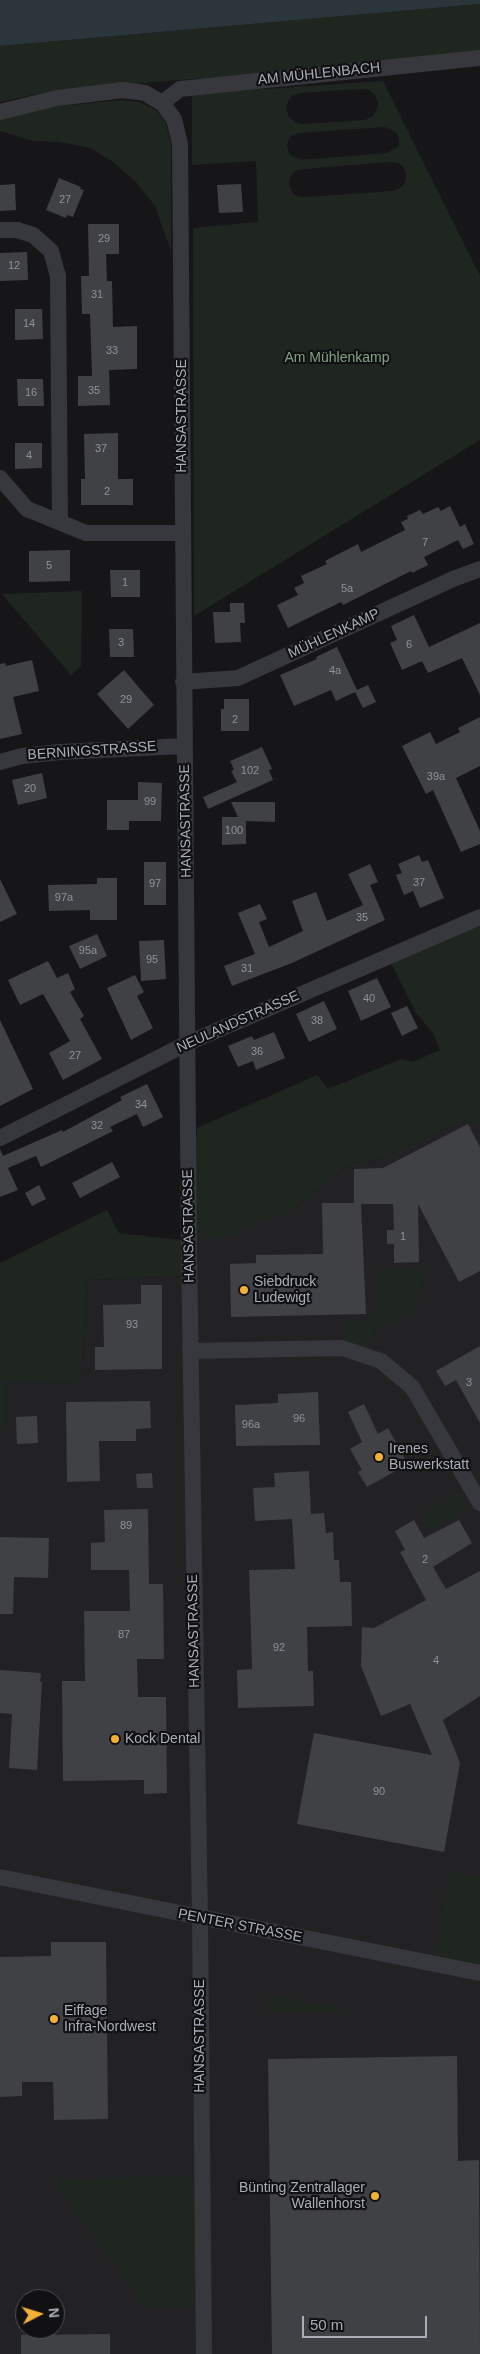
<!DOCTYPE html>
<html>
<head>
<meta charset="utf-8">
<style>
  body { margin:0 }
  #map { position:relative; width:480px; height:2354px; overflow:hidden; background:#161618; font-family:Helvetica,sans-serif }
  canvas { display:block }
  .north { position:absolute; left:15px; top:2289px; width:50px; height:50px; box-sizing:border-box; background:#111113; border:1px solid #4d4f55; border-radius:50%; rotate:85deg; font-size:14px; font-weight:700; line-height:20px; text-align:center; color:#a8adb8 }
  .north::after { content:''; display:block; margin:auto; width:18px; height:22px; background:#f2b134; clip-path:polygon(50% 0,100% 100%,50% 72%,0 100%) }
  .scale { position:absolute; left:302px; top:2316px; width:125px; height:22px; box-sizing:border-box; border:2px solid #a8adb8; border-top:0; padding-left:6px; font-size:15px; line-height:18px; white-space:nowrap; color:#a8adb8; -webkit-text-stroke:4px #111113; paint-order:stroke }
</style>
</head>
<body>
<div id="map">
<canvas width="480" height="2354"></canvas>
<div class="north">N</div>
<div class="scale">50 m</div>
</div>
<script>
const ctx = document.querySelector('canvas').getContext('2d');
ctx.lineJoin = 'round';
function fill(path, color) {
  ctx.fillStyle = color;
  ctx.fill(path, 'evenodd');
}
function poly(rows) {
  const path = new Path2D();
  for (const r of rows) {
    path.moveTo(r[0], r[1]);
    for (let i = 2; i < r.length; i += 2) path.lineTo(r[i], r[i + 1]);
  }
  return path;
}
function trace(path, color, width, dash) {
  ctx.strokeStyle = color;
  ctx.lineWidth = width;
  ctx.lineCap = dash ? 'butt' : 'round';
  ctx.setLineDash(dash || []);
  ctx.stroke(path);
}
function drawText(font, color, halo, rows, align = 'center') {
  ctx.font = font + ' Helvetica,sans-serif';
  ctx.lineWidth = 4.5;
  ctx.setLineDash([]);
  ctx.textBaseline = 'middle';
  ctx.strokeStyle = halo;
  ctx.fillStyle = color;
  for (const [text, x, y, turn = 0] of rows) {
    ctx.save();
    ctx.translate(x, y);
    ctx.rotate((+turn || 0) * Math.PI / 180);
    ctx.textAlign = isNaN(turn) ? turn : align;
    if (halo) ctx.strokeText(text, 0, 0);
    ctx.fillText(text, 0, 0);
    ctx.restore();
  }
}
const built = poly([
  [463,1120,480,1124,480,2354,0,2354,0,1431,4,1431,4,1382,81,1383,87,1280,189,1276,189,1241,290,1211,350,1163,379,1160],
  [25,2299,55,2299,55,2329,25,2329]
]);
const green = poly([
  [480,4,480,52,281,72,56,90,0,102,0,46],
  [383,81,480,276,480,440,194,616,193,228,258,222,256,161,192,165,192,94],
  [362,89,369,90,375,95,378,103,377,110,373,116,365,120,302,124,295,122,289,117,286,109,288,101,292,96,300,93],
  [385,127,396,132,399,139,399,146,387,153,301,160,290,155,287,147,288,141,291,136,299,133],
  [391,162,399,163,404,168,406,176,405,183,400,188,393,191,306,197,297,196,292,192,289,185,290,177,295,171,304,169],
  [122,100,139,102,155,109,166,123,171,145,171,251,155,206,136,182,113,162,90,148,60,142,33,141,0,131,0,119,21,114,58,106],
  [82,591,81,666,71,675,2,594],
  [480,917,480,1124,463,1120,379,1160,350,1163,290,1211,224,1237,189,1241,189,1276,87,1280,81,1383,4,1382,4,1431,0,1431,0,1263,107,1210,119,1233,189,1241,197,1128,317,1075,328,1089,401,1059,413,1062,440,1050,433,1033,416,1013,388,957],
  [379,1268,425,1268,415,1313,373,1330,368,1357,342,1348,349,1319,365,1320,379,1309],
  [459,1492,467,1508,429,1529,421,1514],
  [450,1870,480,1877,480,1973,433,1963],
  [269,1993,361,2013,269,2013],
  [198,2176,200,2308,145,2307,52,2179]
]);
const water = poly([
  [0,0,480,0,480,4,0,46]
]);
const building = poly([
  [59,178,81,187,80,189,84,190,73,217,67,215,66,218,46,210],
  [15,184,16,210,0,211,0,185],
  [241,184,243,212,219,213,217,185],
  [88,224,119,224,119,254,106,254,107,281,112,281,113,327,137,326,137,369,109,370,110,405,78,406,78,376,92,376,90,314,82,314,81,276,89,276],
  [27,252,28,280,0,281,0,253],
  [15,309,42,309,43,339,15,340],
  [17,379,43,379,44,406,18,406],
  [118,433,118,479,133,479,133,505,81,505,81,479,85,479,84,434],
  [15,443,42,443,42,468,15,469],
  [450,506,460,527,465,524,474,544,463,549,458,540,424,557,428,565,412,573,411,571,343,605,341,602,288,628,277,605,298,595,294,588,304,583,301,576,327,564,325,561,358,544,361,552,405,530,401,522,408,519,407,516,420,510,423,514,438,507,441,511],
  [70,550,70,581,29,582,29,551],
  [110,570,140,570,140,597,111,597],
  [230,603,244,603,245,623,240,623,241,642,215,643,213,612,230,612],
  [414,615,429,647,480,623,480,695,462,658,428,673,422,661,402,670,390,643,397,640,391,626],
  [109,629,133,629,134,657,110,657],
  [337,647,357,690,368,685,376,702,363,708,355,692,336,701,331,690,294,706,280,675,317,659,316,657],
  [32,660,39,691,13,697,22,734,0,739,0,664,5,663,6,666],
  [124,670,154,705,128,729,97,694],
  [224,699,249,699,249,731,221,731,221,709,224,709],
  [480,717,480,766,456,778,480,831,480,844,461,852,433,790,426,794,402,746,430,732,436,744,460,732,458,728],
  [262,747,272,769,269,770,273,780,208,809,203,797,237,782,231,771,234,770,230,761],
  [42,773,47,798,18,805,12,780],
  [138,782,162,783,161,821,129,821,129,830,107,830,107,800,138,800],
  [231,802,275,802,275,822,246,821,246,844,222,845,222,817,238,817],
  [419,855,422,862,428,860,444,898,420,908,413,891,404,895,396,875,402,873,398,864],
  [144,862,166,862,166,905,144,905],
  [370,864,378,882,370,885,385,920,292,963,232,986,224,966,255,954,238,913,260,904,267,919,259,922,269,947,303,931,292,901,316,892,327,921,363,905,348,874],
  [97,878,117,878,117,920,90,920,90,910,49,911,48,885,97,884],
  [0,879,17,914,0,922],
  [97,934,107,956,80,969,69,946],
  [164,940,166,979,141,981,139,941],
  [48,961,57,978,68,973,75,989,70,992,84,1016,80,1019,102,1059,63,1080,49,1053,70,1041,43,994,20,1005,8,980],
  [135,975,144,992,137,996,153,1028,131,1040,107,988],
  [377,978,391,1007,361,1021,348,991],
  [324,1001,337,1029,309,1042,296,1014],
  [407,1006,418,1028,402,1036,391,1013],
  [0,1020,33,1089,0,1106],
  [274,1032,285,1058,256,1070,253,1061,238,1067,228,1046,252,1036,254,1040],
  [147,1084,163,1117,143,1127,137,1114,110,1127,113,1131,41,1167,36,1156,8,1168,18,1190,0,1197,0,1149,3,1156,62,1130,63,1132,122,1100,120,1097],
  [468,1124,480,1147,480,1271,459,1282,418,1204,419,1262,394,1263,394,1244,387,1244,387,1230,394,1230,393,1204,361,1204,366,1314,231,1317,230,1264,256,1263,256,1255,323,1254,322,1203,354,1203,354,1169,383,1168],
  [112,1162,120,1177,80,1198,72,1183],
  [39,1185,46,1199,32,1206,25,1193],
  [141,1285,162,1285,162,1369,95,1370,95,1347,104,1347,103,1305,141,1304],
  [480,1346,480,1423,456,1380,445,1386,436,1371],
  [318,1392,320,1445,236,1446,235,1405,278,1403,278,1394],
  [150,1401,151,1428,136,1429,136,1441,99,1441,100,1481,67,1482,66,1402],
  [364,1404,378,1434,388,1428,408,1464,367,1487,358,1472,362,1470,350,1449,362,1442,348,1412],
  [37,1416,38,1443,17,1444,16,1417],
  [309,1471,311,1514,324,1513,326,1533,333,1532,334,1560,339,1560,340,1582,351,1582,352,1626,307,1627,308,1671,313,1671,314,1706,238,1708,237,1670,252,1669,249,1570,295,1569,292,1519,255,1521,253,1488,275,1487,274,1473],
  [152,1473,153,1488,137,1488,136,1474],
  [148,1509,149,1584,163,1584,164,1659,137,1659,138,1697,166,1697,167,1793,144,1794,144,1780,63,1781,62,1681,85,1681,84,1611,130,1611,129,1570,91,1570,91,1543,105,1542,104,1510],
  [414,1520,424,1538,459,1520,472,1543,433,1567,446,1589,480,1571,480,1696,443,1720,460,1763,444,1852,297,1824,314,1733,432,1755,410,1704,381,1716,361,1666,362,1627,374,1628,426,1600,400,1552,405,1550,395,1531],
  [0,1537,49,1538,48,1578,14,1577,13,1614,0,1614],
  [0,1670,41,1673,40,1682,42,1681,37,1770,9,1768,12,1714,0,1713],
  [51,1942,106,1942,108,2119,54,2120,53,2082,22,2082,22,2096,0,2097,0,1957,51,1956],
  [457,2056,458,2161,479,2160,480,2354,272,2354,268,2059],
  [110,2334,110,2354,21,2354,21,2335]
]);
const street = poly([
  [162,103,180,89,480,58],
  [0,112,57,98,123,90,145,93,162,103,174,119,180,144,189,1256,200,1918,204,2354],
  [0,230,17,230,33,235,51,251,58,276,60,522],
  [0,478,27,509,86,533,183,533],
  [183,682,238,678,453,579,480,569],
  [0,762,22,756,60,752,184,746],
  [0,1138,188,1043,480,917],
  [190,1351,342,1348,381,1361,412,1387,480,1503],
  [0,1877,480,1973]
]);
const markers = [
  [244,1290,5,"#f2b134"],
  [379,1457,5,"#f2b134"],
  [115,1739,5,"#f2b134"],
  [54,2019,5,"#f2b134"],
  [375,2196,5,"#f2b134"]
];
const numberNames = [
  ["27",65,200],
  ["29",104,239],
  ["12",14,266],
  ["31",97,295],
  ["14",29,324],
  ["33",112,351],
  ["35",94,391],
  ["16",31,393],
  ["37",101,449],
  ["4",29,456],
  ["2",107,492],
  ["7",425,543],
  ["5",49,566],
  ["1",125,583],
  ["5a",347,589],
  ["3",121,643],
  ["6",409,645],
  ["4a",335,671],
  ["29",126,700],
  ["2",235,720],
  ["102",250,771],
  ["39a",436,777],
  ["20",30,789],
  ["99",150,802],
  ["100",234,831],
  ["37",419,883],
  ["97",155,884],
  ["97a",64,898],
  ["35",362,918],
  ["95a",88,951],
  ["95",152,960],
  ["31",247,969],
  ["40",369,999],
  ["38",317,1021],
  ["36",257,1052],
  ["27",75,1056],
  ["34",141,1105],
  ["32",97,1126],
  ["1",403,1237],
  ["93",132,1325],
  ["3",469,1383],
  ["96",299,1419],
  ["96a",251,1425],
  ["89",126,1526],
  ["2",425,1560],
  ["87",124,1635],
  ["92",279,1648],
  ["4",436,1661],
  ["90",379,1792]
];
const streetNames = [
  ["AM MÜHLENBACH",319,74,-6],
  ["HANSASTRASSE",182,416,-90],
  ["MÜHLENKAMP",334,634,-25],
  ["BERNINGSTRASSE",92,751,-4],
  ["HANSASTRASSE",186,821,-91],
  ["NEULANDSTRASSE",238,1022,-24],
  ["HANSASTRASSE",189,1226,-91],
  ["HANSASTRASSE",194,1631,-91],
  ["PENTER STRASSE",240,1926,11],
  ["HANSASTRASSE",200,2036,-90]
];
const parkNames = [
  ["Am Mühlenkamp",337,358]
];
const poiNames = [
  ["Siebdruck",254,1282],
  ["Ludewigt",254,1298],
  ["Irenes",389,1449],
  ["Buswerkstatt",389,1465],
  ["Kock Dental",125,1739],
  ["Eiffage",64,2011],
  ["Infra-Nordwest",64,2027],
  ["Bünting Zentrallager",365,2188,"right"],
  ["Wallenhorst",365,2204,"right"]
];
fill(built, '#222225');
fill(green, '#1e261f');
fill(water, '#2c353c');
fill(building, '#404145');
trace(street, '#37383d', 16);
for (const [x, y, r, color] of markers) {
  const dot = new Path2D();
  dot.arc(x, y, r, 0, 2 * Math.PI);
  ctx.fillStyle = color;
  ctx.fill(dot);
  trace(dot, '#111113', 2);
}
drawText('11px', '#8e929b', null, numberNames);
drawText('14px', '#a8adb8', '#111113', streetNames);
drawText('14px', '#7fa381', '#111113', parkNames);
drawText('14px', '#a8adb8', '#111113', poiNames, 'left');
</script>
</body>
</html>
